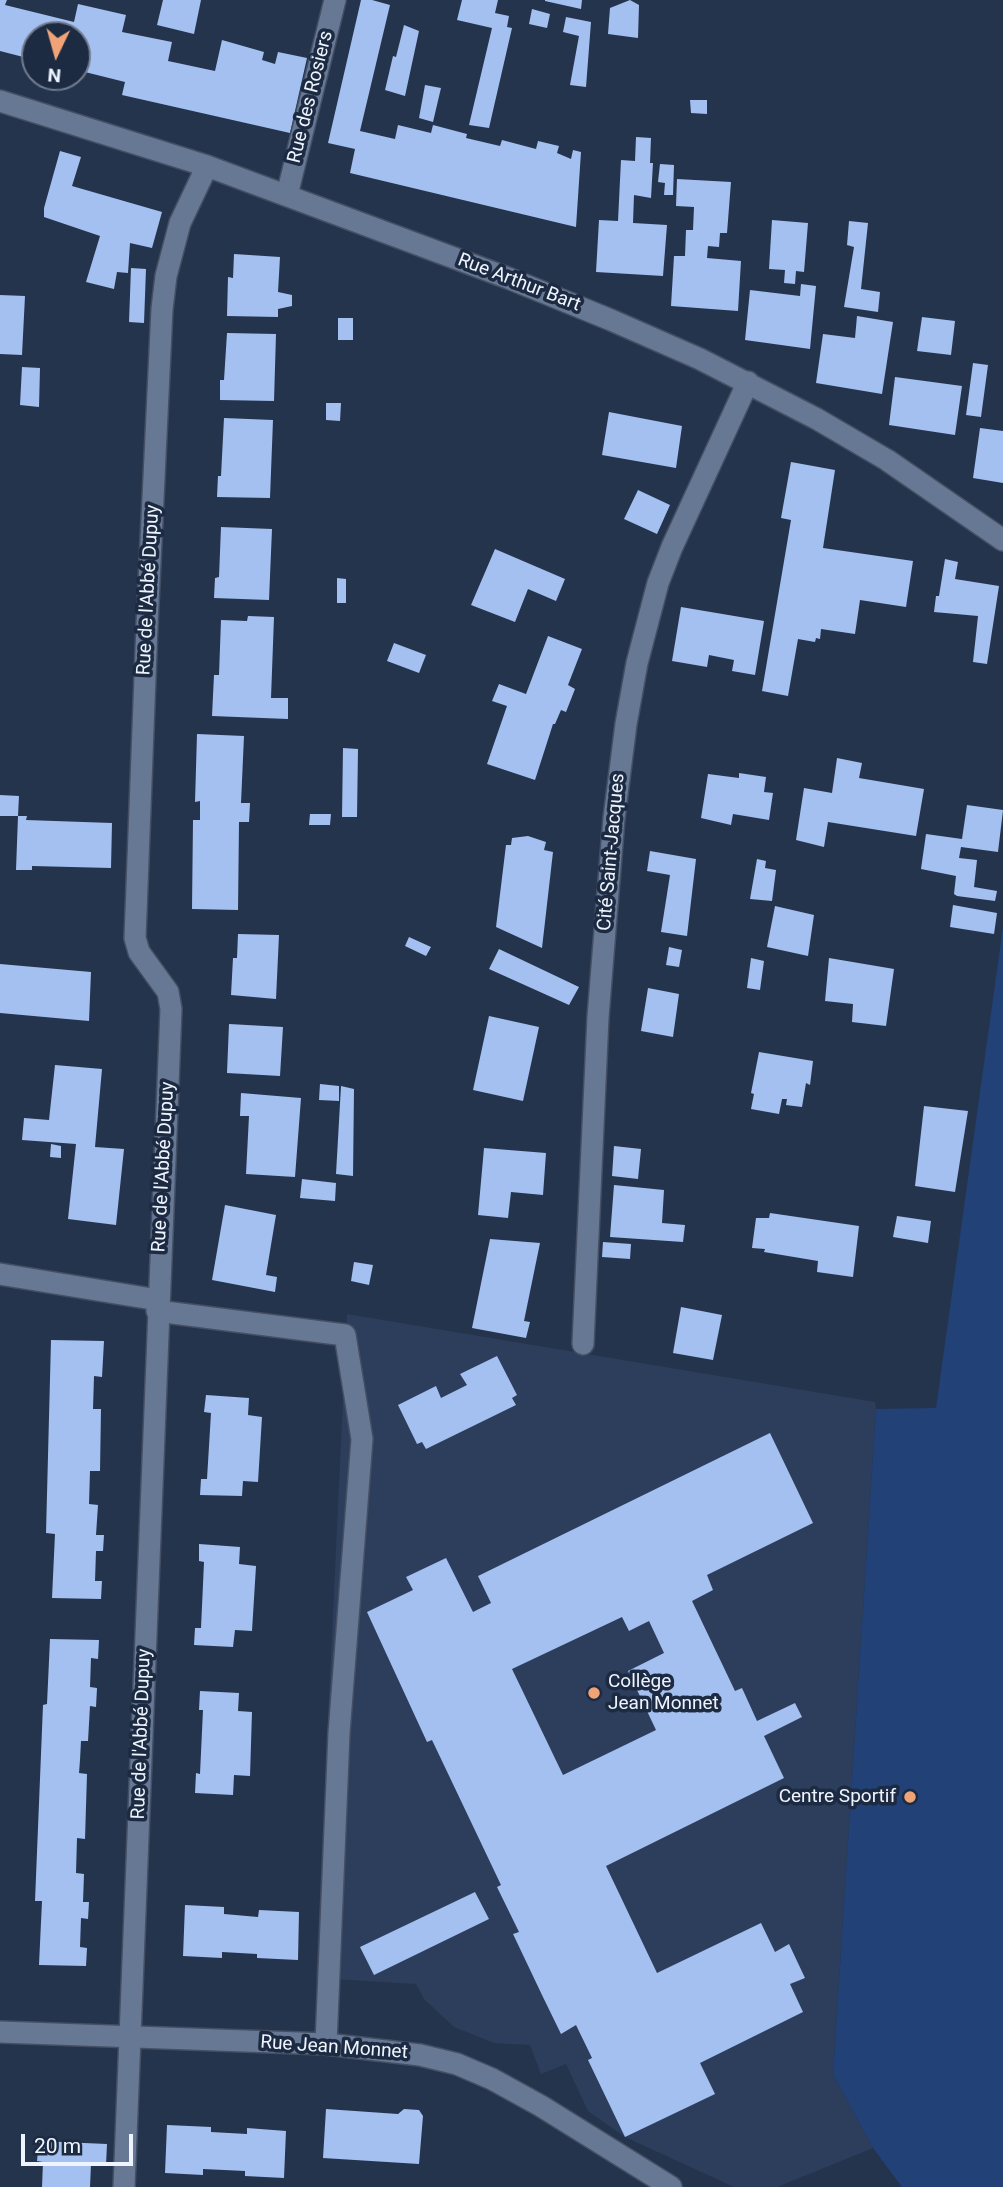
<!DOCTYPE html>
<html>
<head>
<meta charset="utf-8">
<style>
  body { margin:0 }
  #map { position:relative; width:1003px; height:2187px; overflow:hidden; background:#25344d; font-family:Roboto,sans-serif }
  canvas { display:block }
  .north { position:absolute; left:21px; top:21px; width:70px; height:70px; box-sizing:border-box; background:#1c2a42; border:2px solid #707b8d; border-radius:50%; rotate:185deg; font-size:19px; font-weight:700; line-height:28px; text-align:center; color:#eef4fe }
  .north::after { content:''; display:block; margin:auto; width:24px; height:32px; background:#efa377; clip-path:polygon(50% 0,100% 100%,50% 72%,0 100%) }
  .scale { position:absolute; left:21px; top:2134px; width:112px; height:32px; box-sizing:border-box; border:4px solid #eef4fe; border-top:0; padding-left:9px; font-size:21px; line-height:24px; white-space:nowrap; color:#eef4fe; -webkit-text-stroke:5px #1c2a42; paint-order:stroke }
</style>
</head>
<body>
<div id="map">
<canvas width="1003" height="2187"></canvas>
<div class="north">N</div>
<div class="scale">20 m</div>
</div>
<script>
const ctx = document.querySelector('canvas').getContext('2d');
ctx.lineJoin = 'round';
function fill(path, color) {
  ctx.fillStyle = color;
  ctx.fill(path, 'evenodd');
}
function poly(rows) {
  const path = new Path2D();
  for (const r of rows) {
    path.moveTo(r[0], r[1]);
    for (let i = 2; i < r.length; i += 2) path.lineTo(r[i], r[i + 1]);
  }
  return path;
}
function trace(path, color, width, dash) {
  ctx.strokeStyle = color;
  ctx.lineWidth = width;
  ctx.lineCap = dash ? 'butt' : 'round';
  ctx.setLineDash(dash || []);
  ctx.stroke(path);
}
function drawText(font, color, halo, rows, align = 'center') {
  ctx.font = font + ' Roboto,sans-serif';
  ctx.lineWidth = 7;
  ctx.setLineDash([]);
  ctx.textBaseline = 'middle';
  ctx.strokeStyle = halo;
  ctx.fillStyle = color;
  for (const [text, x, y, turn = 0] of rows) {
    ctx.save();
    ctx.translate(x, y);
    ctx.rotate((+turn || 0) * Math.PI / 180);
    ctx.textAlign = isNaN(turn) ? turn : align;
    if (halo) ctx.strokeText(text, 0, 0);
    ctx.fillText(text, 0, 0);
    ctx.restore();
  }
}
const built = poly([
  [347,1314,875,1402,876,1409,833,2074,873,2148,777,2187,734,2187,625,2137,588,2111,566,2064,541,2074,530,2045,494,2043,454,2027,424,1999,416,1984,316,1978]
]);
const green = poly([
  [1003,927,1003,2187,902,2187,873,2148,833,2074,876,1409,936,1408]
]);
const building = poly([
  [0,0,7,0,5,5,74,22,78,4,126,15,122,32,172,42,168,61,215,71,222,40,264,52,262,60,275,64,278,52,307,58,290,133,122,95,125,82,77,70,77,35,35,35,35,60,0,51],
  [163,0,201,0,194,34,157,25],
  [361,0,372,0,390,5,360,131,395,139,398,125,431,133,433,125,467,134,466,138,500,146,502,140,536,149,538,141,559,146,557,153,571,159,573,150,581,152,576,227,350,173,355,149,328,143],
  [462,0,498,0,495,13,509,16,507,27,512,28,489,128,469,125,492,28,457,20],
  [545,0,582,0,581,9,545,1],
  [630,0,639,5,638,38,608,34,610,8],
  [532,9,550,14,547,28,529,24],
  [566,17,591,22,586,87,570,85,579,36,563,32],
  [404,25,419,31,405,96,385,90,393,56,396,57],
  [425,85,441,88,433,122,419,118],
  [690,100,707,100,707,114,691,113],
  [636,137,651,138,650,163,653,163,651,198,634,195,633,223,667,225,663,276,596,272,599,220,618,221,621,160,635,161],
  [60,151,81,157,72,186,162,212,152,248,130,243,128,273,117,272,114,289,86,282,100,236,44,217,44,208],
  [660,164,674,165,673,195,664,195,665,183,658,182],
  [677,179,731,182,727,233,720,233,719,247,708,246,707,258,741,261,738,311,671,306,674,256,685,256,686,230,693,230,694,207,676,206],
  [772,220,808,223,804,272,796,271,795,284,784,283,785,270,769,269],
  [849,221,868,223,861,289,880,292,878,312,844,307,854,247,847,245],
  [234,254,280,257,278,292,292,295,292,306,278,309,278,317,227,316,228,277,233,278],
  [131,268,146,269,144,323,129,322],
  [801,284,816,286,810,349,745,340,750,290,800,296],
  [0,295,25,296,22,355,0,354],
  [857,316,893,322,882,394,816,383,823,334,855,338],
  [922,317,955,321,951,355,917,351],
  [338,318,353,318,353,340,338,340],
  [227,333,276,334,274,401,220,400,220,380,224,380],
  [973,363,988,365,981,417,966,415],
  [22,367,40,368,39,407,20,405],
  [895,377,962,386,955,435,889,425],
  [326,403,341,403,340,421,326,420],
  [609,412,682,426,676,468,602,455],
  [224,418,273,420,270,498,217,497,218,476,221,476],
  [980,428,1003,431,1003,483,973,478],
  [791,462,835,470,823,548,913,561,906,607,860,600,855,634,821,629,820,639,816,638,815,642,798,639,788,696,762,691,791,520,781,518],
  [638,490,670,505,657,534,624,519],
  [221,527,272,529,269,600,214,598,215,578,219,577],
  [495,549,565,579,556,601,528,589,515,622,471,605],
  [945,559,958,562,955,579,999,586,987,664,973,662,978,616,934,612,936,596,939,596],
  [337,578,346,579,346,603,337,603],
  [681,607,764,621,755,675,732,671,734,660,709,655,707,667,672,661],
  [248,616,274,617,271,698,288,698,288,719,212,716,214,675,219,675,221,620,247,621],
  [548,636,582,649,568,685,575,689,566,712,561,710,555,724,553,724,535,780,487,764,507,706,492,701,499,684,526,694],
  [394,643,426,655,419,673,387,661],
  [197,734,244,736,241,803,250,803,249,822,239,822,238,910,192,909,193,820,200,820,200,801,195,802],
  [343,748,358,749,357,817,342,817],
  [837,758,862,763,859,778,924,789,916,836,828,822,824,847,796,840,804,788,832,793],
  [739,773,766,777,764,792,773,793,769,820,733,814,731,825,701,818,708,774,739,778],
  [0,795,19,796,18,816,0,816],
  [967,805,1003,810,998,852,961,847,959,858,977,860,974,887,997,891,995,901,957,896,954,894,956,876,921,869,926,834,962,839],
  [310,814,331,814,330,825,309,825],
  [18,816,27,816,26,820,112,823,111,868,32,866,32,870,16,870],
  [528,836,546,842,544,850,553,852,542,948,496,927,506,845,511,845,512,838],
  [650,851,696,859,687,936,661,932,670,875,647,871],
  [757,859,766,861,765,868,776,870,772,901,750,899],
  [953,905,997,913,994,934,950,927],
  [775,906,814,915,808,956,767,947],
  [238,934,279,935,276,999,231,995,233,958,237,958],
  [409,937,431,947,426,956,405,946],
  [669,947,682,950,679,967,666,965],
  [499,949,579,987,569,1005,489,969],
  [751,958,764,961,760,990,747,988],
  [829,958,894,969,886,1026,852,1022,853,1004,825,1001],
  [0,964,91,972,89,1021,0,1013],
  [648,988,679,994,673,1037,641,1031],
  [489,1016,539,1027,523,1101,473,1090],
  [229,1024,283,1027,280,1076,227,1073],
  [759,1052,813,1061,810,1085,806,1083,802,1107,786,1105,787,1099,782,1099,779,1114,751,1109,754,1094,751,1093],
  [55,1065,102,1069,95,1147,124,1149,116,1225,68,1219,76,1144,22,1140,24,1118,49,1120],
  [320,1084,339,1086,339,1101,319,1100],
  [341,1086,354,1089,353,1176,336,1174],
  [241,1093,301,1098,295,1177,246,1174,249,1116,240,1116],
  [924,1106,968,1111,955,1192,915,1186],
  [51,1144,61,1146,61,1158,50,1157],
  [614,1146,641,1149,638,1179,612,1176],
  [484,1148,546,1153,543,1195,511,1192,508,1218,478,1215],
  [302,1179,336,1183,335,1201,300,1198],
  [614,1185,664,1190,662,1223,685,1225,683,1242,610,1237],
  [225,1205,276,1215,266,1275,277,1277,275,1292,212,1280],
  [770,1213,859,1226,853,1277,817,1272,818,1261,764,1252,765,1249,752,1248,756,1218,769,1218],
  [897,1216,931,1221,928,1243,893,1237],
  [490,1239,540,1243,524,1321,530,1322,526,1338,472,1328],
  [603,1242,631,1244,630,1259,602,1257],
  [354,1262,373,1265,369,1285,351,1281],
  [681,1307,722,1315,713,1360,673,1353],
  [51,1340,104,1341,102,1377,94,1376,93,1409,101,1409,100,1471,90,1471,89,1504,98,1505,96,1535,104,1535,103,1551,96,1551,95,1581,102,1581,101,1599,52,1598,55,1534,46,1533],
  [497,1356,517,1395,512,1398,516,1405,426,1449,422,1442,417,1444,398,1405,436,1386,441,1398,467,1385,460,1374],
  [206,1395,249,1398,248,1415,262,1417,258,1482,243,1481,242,1496,200,1495,201,1479,207,1479,211,1413,204,1412],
  [770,1433,813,1523,707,1575,713,1590,692,1601,735,1691,742,1688,757,1721,795,1703,802,1717,764,1736,784,1778,606,1866,657,1973,761,1923,775,1952,789,1944,805,1978,790,1984,803,2012,700,2063,715,2094,625,2137,588,2060,592,2058,576,2025,561,2034,542,1995,513,1934,519,1932,497,1887,501,1885,432,1740,427,1742,367,1612,413,1590,406,1577,446,1558,473,1612,491,1603,478,1576],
  [622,1617,629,1631,649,1621,664,1653,628,1671,656,1730,563,1775,512,1669],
  [199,1544,240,1547,239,1564,256,1566,252,1631,235,1630,233,1647,194,1645,195,1628,201,1628,204,1562,199,1561],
  [50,1639,99,1640,98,1659,91,1658,90,1687,97,1688,96,1707,90,1706,88,1741,81,1741,80,1760,79,1773,87,1774,85,1839,77,1838,76,1873,84,1874,83,1902,89,1902,88,1919,81,1918,80,1947,87,1948,86,1966,39,1965,42,1901,35,1901,43,1705,47,1704],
  [200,1691,239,1693,238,1711,252,1712,250,1776,234,1775,233,1795,195,1793,196,1773,200,1774,203,1710,199,1710],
  [475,1892,489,1919,374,1975,360,1947],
  [185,1905,224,1907,224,1914,258,1917,259,1910,299,1912,298,1960,257,1958,257,1954,222,1952,222,1958,183,1956],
  [326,2109,398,2114,404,2109,419,2110,423,2116,419,2164,323,2158],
  [167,2125,211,2127,211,2132,247,2134,247,2128,286,2131,284,2178,245,2176,245,2171,203,2169,203,2175,165,2173],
  [39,2141,107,2144,106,2165,91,2164,90,2187,42,2187,43,2162,37,2161]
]);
const minor = poly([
  [0,101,207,166,508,278,611,320,700,359,817,419,887,460,1003,540],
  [287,195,335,0],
  [0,1274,158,1300],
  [157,1311,345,1335,362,1439,339,1733,326,2044],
  [583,1344,598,1017,614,818,626,724,637,663,658,583,672,547,748,382],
  [0,2032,326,2044,420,2055,457,2064,492,2079,541,2106,671,2187],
  [124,2187,171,1009,168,992,139,952,135,938,147,625,162,309,166,276,180,223,207,166]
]);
const markers = [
  [594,1693,7,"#efa377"],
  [910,1797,7,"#efa377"]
];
const streetNames = [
  ["Rue des Rosiers",311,97,-76],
  ["Rue Arthur Bart",519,283,21],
  ["Rue de l'Abbé Dupuy",149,590,-87],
  ["Cité Saint-Jacques",612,852,-85],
  ["Rue de l'Abbé Dupuy",164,1167,-87],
  ["Rue de l'Abbé Dupuy",142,1734,-88],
  ["Rue Jean Monnet",334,2048,4]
];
const poiNames = [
  ["Collège",608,1682],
  ["Jean Monnet",608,1704],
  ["Centre Sportif",896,1797,"right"]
];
fill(built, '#2c3e5c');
fill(green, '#224177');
fill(building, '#a4c0f0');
trace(minor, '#444f63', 24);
trace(minor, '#677895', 21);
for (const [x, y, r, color] of markers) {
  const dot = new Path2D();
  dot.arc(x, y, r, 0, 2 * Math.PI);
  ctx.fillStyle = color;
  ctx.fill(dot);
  trace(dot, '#1c2a42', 2.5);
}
drawText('19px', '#eef4fe', '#1c2a42', streetNames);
drawText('19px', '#eef4fe', '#1c2a42', poiNames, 'left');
</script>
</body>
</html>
